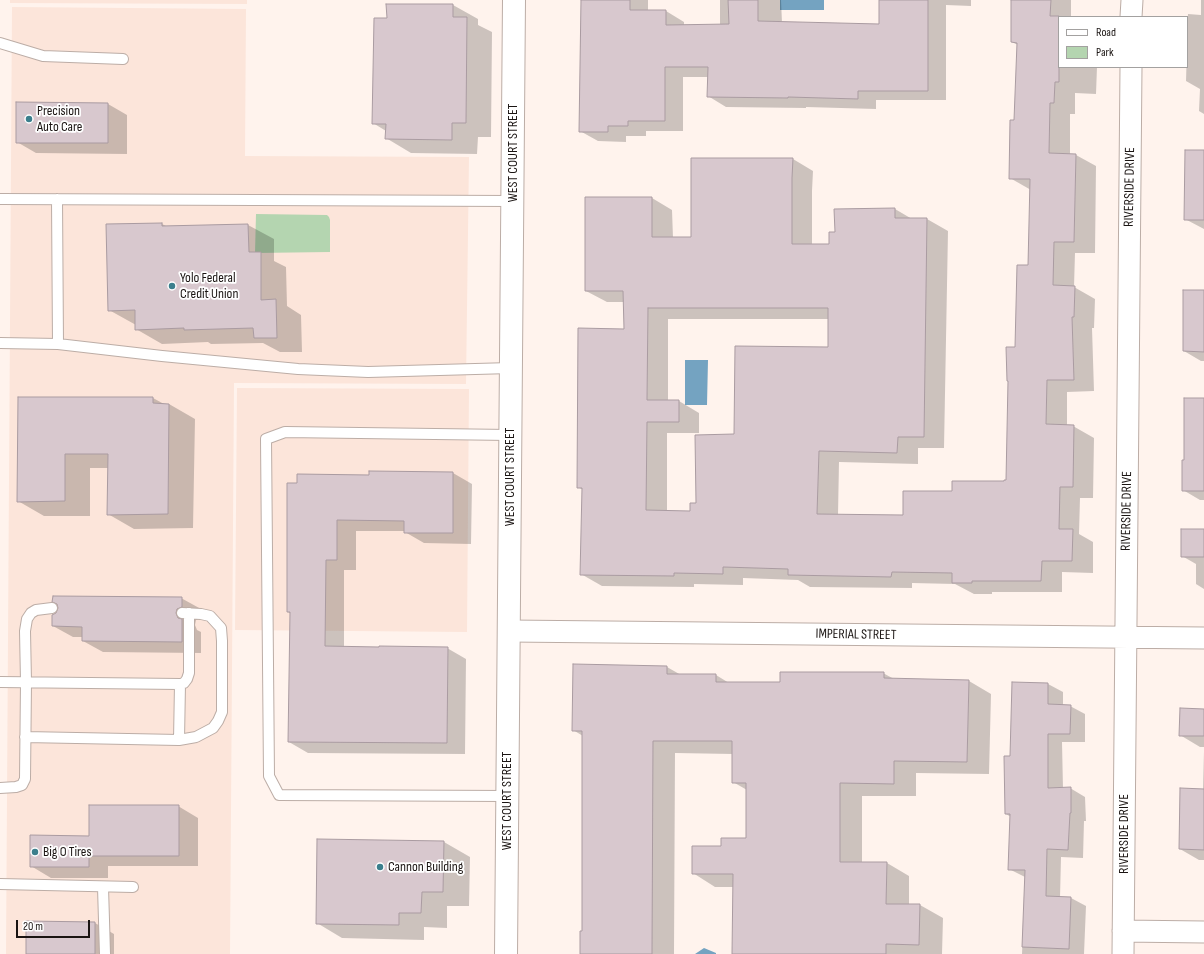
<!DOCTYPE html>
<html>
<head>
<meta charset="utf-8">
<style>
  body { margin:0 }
  #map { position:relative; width:1204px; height:954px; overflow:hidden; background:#fff3ed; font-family:"Sofia Sans Condensed",sans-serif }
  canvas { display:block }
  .legend { position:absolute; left:1058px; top:16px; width:130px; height:52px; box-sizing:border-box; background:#fff; border:1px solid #a3a1a0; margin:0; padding:5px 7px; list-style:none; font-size:12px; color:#1a1412 }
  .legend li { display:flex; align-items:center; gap:8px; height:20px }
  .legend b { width:20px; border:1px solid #a3a1a0 }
  .scale { position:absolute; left:16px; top:920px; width:74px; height:18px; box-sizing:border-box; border:2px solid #1a1412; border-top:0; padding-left:5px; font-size:12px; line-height:14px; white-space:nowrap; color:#1a1412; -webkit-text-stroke:3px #fff; paint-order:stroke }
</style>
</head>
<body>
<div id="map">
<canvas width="1204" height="954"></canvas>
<ul class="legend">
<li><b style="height:5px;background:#fff"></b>Road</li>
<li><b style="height:11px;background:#b4d5b0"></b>Park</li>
</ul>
<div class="scale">20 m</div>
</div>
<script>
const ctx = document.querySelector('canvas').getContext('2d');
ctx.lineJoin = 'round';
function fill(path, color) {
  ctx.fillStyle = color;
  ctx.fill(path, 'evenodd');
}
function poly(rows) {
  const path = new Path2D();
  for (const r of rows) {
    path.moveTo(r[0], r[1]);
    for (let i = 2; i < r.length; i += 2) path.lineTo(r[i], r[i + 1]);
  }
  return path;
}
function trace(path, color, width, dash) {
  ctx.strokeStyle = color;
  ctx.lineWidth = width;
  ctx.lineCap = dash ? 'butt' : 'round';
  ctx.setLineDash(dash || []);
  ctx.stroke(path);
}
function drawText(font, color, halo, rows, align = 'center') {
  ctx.font = font + ' "Sofia Sans Condensed",sans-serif';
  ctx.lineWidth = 3.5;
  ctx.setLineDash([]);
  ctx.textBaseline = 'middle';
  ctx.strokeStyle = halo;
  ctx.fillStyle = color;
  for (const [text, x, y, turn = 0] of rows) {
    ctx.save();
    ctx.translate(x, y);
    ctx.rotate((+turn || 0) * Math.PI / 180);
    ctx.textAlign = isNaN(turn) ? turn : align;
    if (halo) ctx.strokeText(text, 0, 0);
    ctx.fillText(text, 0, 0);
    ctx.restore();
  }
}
const built = poly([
  [10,0,247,0,247,4,10,3],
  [12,7,246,9,245,156,469,157,466,384,234,383,230,954,6,954],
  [237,388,469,389,467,632,235,630]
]);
const green = poly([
  [256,214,327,215,329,217,330,220,330,252,255,253]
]);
const water = poly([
  [780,0,824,0,824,10,780,10],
  [685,360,708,360,707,405,685,405],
  [704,948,716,953,716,954,695,954]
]);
const shadow = poly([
  [581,0,648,0,648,11,666,11,684,22,684,25,720,25,720,0,781,0,782,23,880,25,880,0,971,0,971,6,946,5,946,100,876,100,876,109,806,107,806,108,726,107,708,96,708,77,683,77,683,131,646,131,646,136,626,136,626,142,598,141,580,131],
  [1012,0,1071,0,1071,17,1059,17,1059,67,1097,67,1096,94,1075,93,1075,114,1070,114,1070,154,1076,155,1096,166,1095,253,1075,253,1074,287,1095,299,1094,328,1092,328,1094,391,1067,392,1067,426,1073,426,1094,438,1093,498,1080,498,1079,534,1093,542,1093,573,1062,572,1062,592,992,592,992,594,974,594,955,584,912,583,912,588,810,587,798,580,743,578,743,585,694,584,694,587,602,586,581,574,583,490,578,487,625,330,624,302,607,302,586,291,652,198,672,210,673,238,692,238,793,159,813,171,812,191,812,245,830,245,836,233,895,209,912,219,927,219,948,231,944,448,918,448,918,464,839,462,838,515,904,516,953,492,1007,481,1016,348,1028,266,1031,190,1010,178,1015,121,1018,45,1012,42],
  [668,319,829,319,829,348,735,435,691,512,667,511,667,433,699,433,699,413,679,401,668,401],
  [1201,0,1204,0,1204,114,1199,111,1200,89,1186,81,1188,14,1201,15],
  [453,5,478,19,478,25,492,32,491,137,478,137,477,154,411,153,386,138,386,131,373,123],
  [108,104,127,115,127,154,36,153,17,142],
  [1204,151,1204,229,1185,219],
  [162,224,168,227,248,225,274,239,274,261,286,267,287,306,301,315,302,352,280,352,263,343,211,344,208,342,162,344,136,329,136,325,109,310,107,225],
  [1204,291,1204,361,1201,361,1184,351],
  [19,398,153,398,164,404,169,404,195,419,193,528,134,529,108,514,109,468,90,468,90,516,44,516,18,501],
  [1204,399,1204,500,1200,500,1183,490,1185,461],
  [453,473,472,484,471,544,424,543,405,532,405,531,356,531,356,570,344,570,344,648,447,648,466,659,465,754,308,753,289,742,291,614,288,612,288,484,370,476],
  [1204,530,1204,589,1196,584,1196,564,1182,556],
  [181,598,201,609,201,618,196,620,195,625,197,630,201,632,201,653,103,652,83,641,83,637,73,637,53,626],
  [667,667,681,675,716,675,729,683,781,683,883,673,894,679,969,681,991,694,989,774,916,773,916,796,862,796,862,863,887,863,909,876,909,905,920,905,943,918,942,954,733,954,734,887,715,887,693,873,722,847,747,839,747,790,733,782,733,754,675,753,674,954,581,954,583,932,583,736,573,730],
  [1013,683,1048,684,1063,692,1063,706,1070,706,1085,714,1085,742,1062,742,1063,789,1070,788,1085,797,1086,821,1084,821,1083,858,1061,857,1060,898,1071,898,1086,906,1084,954,1022,954,1025,877,1009,869,1011,817,1006,814,1011,757],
  [1204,710,1204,747,1200,747,1180,735],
  [1204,751,1204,860,1199,860,1180,849,1203,790],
  [178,806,198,818,198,866,108,866,108,878,51,878,31,866,90,837],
  [318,840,444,842,470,857,469,906,447,906,447,928,424,927,424,940,342,938,317,923],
  [95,923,114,934,114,954,27,954]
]);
const building = poly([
  [581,0,630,0,630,10,666,10,666,25,729,24,728,0,758,0,758,21,879,24,879,0,928,0,928,91,858,91,858,99,788,97,788,98,707,97,708,67,665,67,665,121,628,121,628,126,608,126,608,132,579,132,581,0],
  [1011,0,1051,0,1050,16,1059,16,1059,82,1055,82,1054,103,1050,103,1049,153,1076,154,1074,242,1054,242,1053,285,1075,286,1074,317,1072,317,1074,380,1047,380,1046,424,1074,425,1073,487,1060,487,1059,529,1073,529,1072,561,1042,561,1041,581,972,581,972,583,952,583,952,573,892,572,891,577,788,575,788,569,723,567,723,574,674,573,674,576,580,575,582,488,577,488,578,328,624,329,623,291,585,291,585,197,652,197,652,237,691,237,691,158,793,158,792,178,792,244,829,244,829,232,835,232,834,209,895,208,895,218,927,218,924,437,898,437,897,453,819,451,817,514,903,515,903,491,952,491,952,481,1004,481,1004,480,1006,480,1008,381,1007,381,1006,347,1015,347,1017,265,1028,265,1030,179,1009,179,1010,120,1014,120,1017,43,1011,42,1011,0],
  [648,308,828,308,828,347,735,346,734,434,695,435,696,503,690,503,690,511,646,510,647,422,679,422,679,400,647,400,648,308],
  [386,4,453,4,453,17,467,17,466,123,452,123,452,140,385,139,386,124,372,124,374,18,387,18,386,4],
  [16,102,108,103,108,143,16,143,16,102],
  [1185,150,1204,150,1204,220,1184,220,1185,150],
  [162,223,162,226,248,224,249,252,261,252,261,300,276,299,277,338,254,338,253,328,184,330,184,328,135,330,135,310,108,311,106,224,162,223],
  [1183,290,1204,290,1204,352,1183,351,1183,290],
  [18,397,153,397,153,403,169,404,168,514,107,515,108,454,65,454,65,501,17,502,18,397],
  [1184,398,1204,398,1204,491,1182,491,1182,460,1184,460,1184,398],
  [369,471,453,472,453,533,404,533,404,521,337,520,337,560,326,560,325,646,379,647,379,646,448,647,447,743,288,742,290,612,287,612,287,483,297,483,297,474,369,475,369,471],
  [1181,529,1204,529,1204,557,1181,557,1181,529],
  [53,596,182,597,182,607,177,609,176,613,178,618,182,619,182,642,82,641,82,627,52,626,52,615,56,613,58,608,57,604,52,602,53,596],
  [573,664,667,666,667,674,716,674,716,682,780,682,780,672,884,672,884,678,969,680,967,762,894,761,894,784,840,783,840,862,887,862,886,904,920,904,919,945,886,944,886,954,732,954,733,874,692,874,692,846,721,846,721,838,746,838,746,783,732,783,732,741,653,741,652,954,580,954,580,931,582,931,582,731,572,731,573,664],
  [1012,682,1048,683,1048,704,1071,705,1070,734,1048,734,1048,788,1071,787,1071,813,1070,813,1068,850,1047,849,1046,896,1071,897,1069,949,1022,947,1025,870,1008,870,1010,814,1005,814,1004,756,1010,756,1012,682],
  [1180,708,1204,709,1204,736,1179,736,1180,708],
  [1180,788,1204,789,1204,850,1179,849,1180,788],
  [89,805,179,805,179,856,89,856,89,867,30,867,30,835,89,836,89,805],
  [317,839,444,841,443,892,422,892,421,913,399,913,399,925,316,924,317,839],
  [26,921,95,922,95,954,26,954,26,921]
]);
const lane = poly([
  [0,43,43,56,123,59],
  [0,199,512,201],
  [57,199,58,344],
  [0,343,58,344,162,356,298,369,368,372,511,368],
  [0,682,180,684,184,683,187,679,189,673,189,613],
  [25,737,179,740,196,737,213,728,218,721,222,712,222,641,221,628,210,616,201,614,182,613],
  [179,740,180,684],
  [0,788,16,787,22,785,25,779,26,682,25,631,27,619,31,613,36,610,52,608],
  [508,796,279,795,269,776,266,439,285,432,510,435],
  [0,884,133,887],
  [103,887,105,954]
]);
const street = poly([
  [1131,17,1132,0],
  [509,631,1204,638],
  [1123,931,1204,932],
  [1123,954,1131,67]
]);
const secondary = poly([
  [506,954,514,0]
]);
const markers = [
  [29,119,4,"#3b7f8d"],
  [172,286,4,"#3b7f8d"],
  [35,852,4,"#3b7f8d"],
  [380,867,4,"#3b7f8d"]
];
const poiNames = [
  ["Precision",37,111],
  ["Auto Care",37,127],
  ["Yolo Federal",180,278],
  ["Credit Union",180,294],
  ["Big O Tires",43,852],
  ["Cannon Building",388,867]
];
const streetNames = [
  ["WEST COURT STREET",513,153,-90],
  ["RIVERSIDE DRIVE",1130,187,-89],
  ["WEST COURT STREET",510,477,-90],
  ["RIVERSIDE DRIVE",1127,511,-89],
  ["IMPERIAL STREET",856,635,1],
  ["WEST COURT STREET",507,801,-90],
  ["RIVERSIDE DRIVE",1124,834,-90]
];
fill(built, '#fce5da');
fill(green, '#b4d5b0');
fill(water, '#74a3c1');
fill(shadow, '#0003');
fill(building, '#d8c8ce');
trace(building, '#aa9ba1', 1);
trace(lane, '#bcada6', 12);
trace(street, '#bcada6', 23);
trace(secondary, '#bcada6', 24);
trace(lane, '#fff', 10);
trace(street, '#fff', 21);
trace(secondary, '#fff', 22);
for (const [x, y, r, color] of markers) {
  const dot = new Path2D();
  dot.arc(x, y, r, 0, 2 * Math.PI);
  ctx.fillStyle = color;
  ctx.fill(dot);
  trace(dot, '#fff', 1.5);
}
drawText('14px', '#1a1412', '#fff', poiNames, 'left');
drawText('14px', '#1a1412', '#fff', streetNames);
</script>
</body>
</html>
